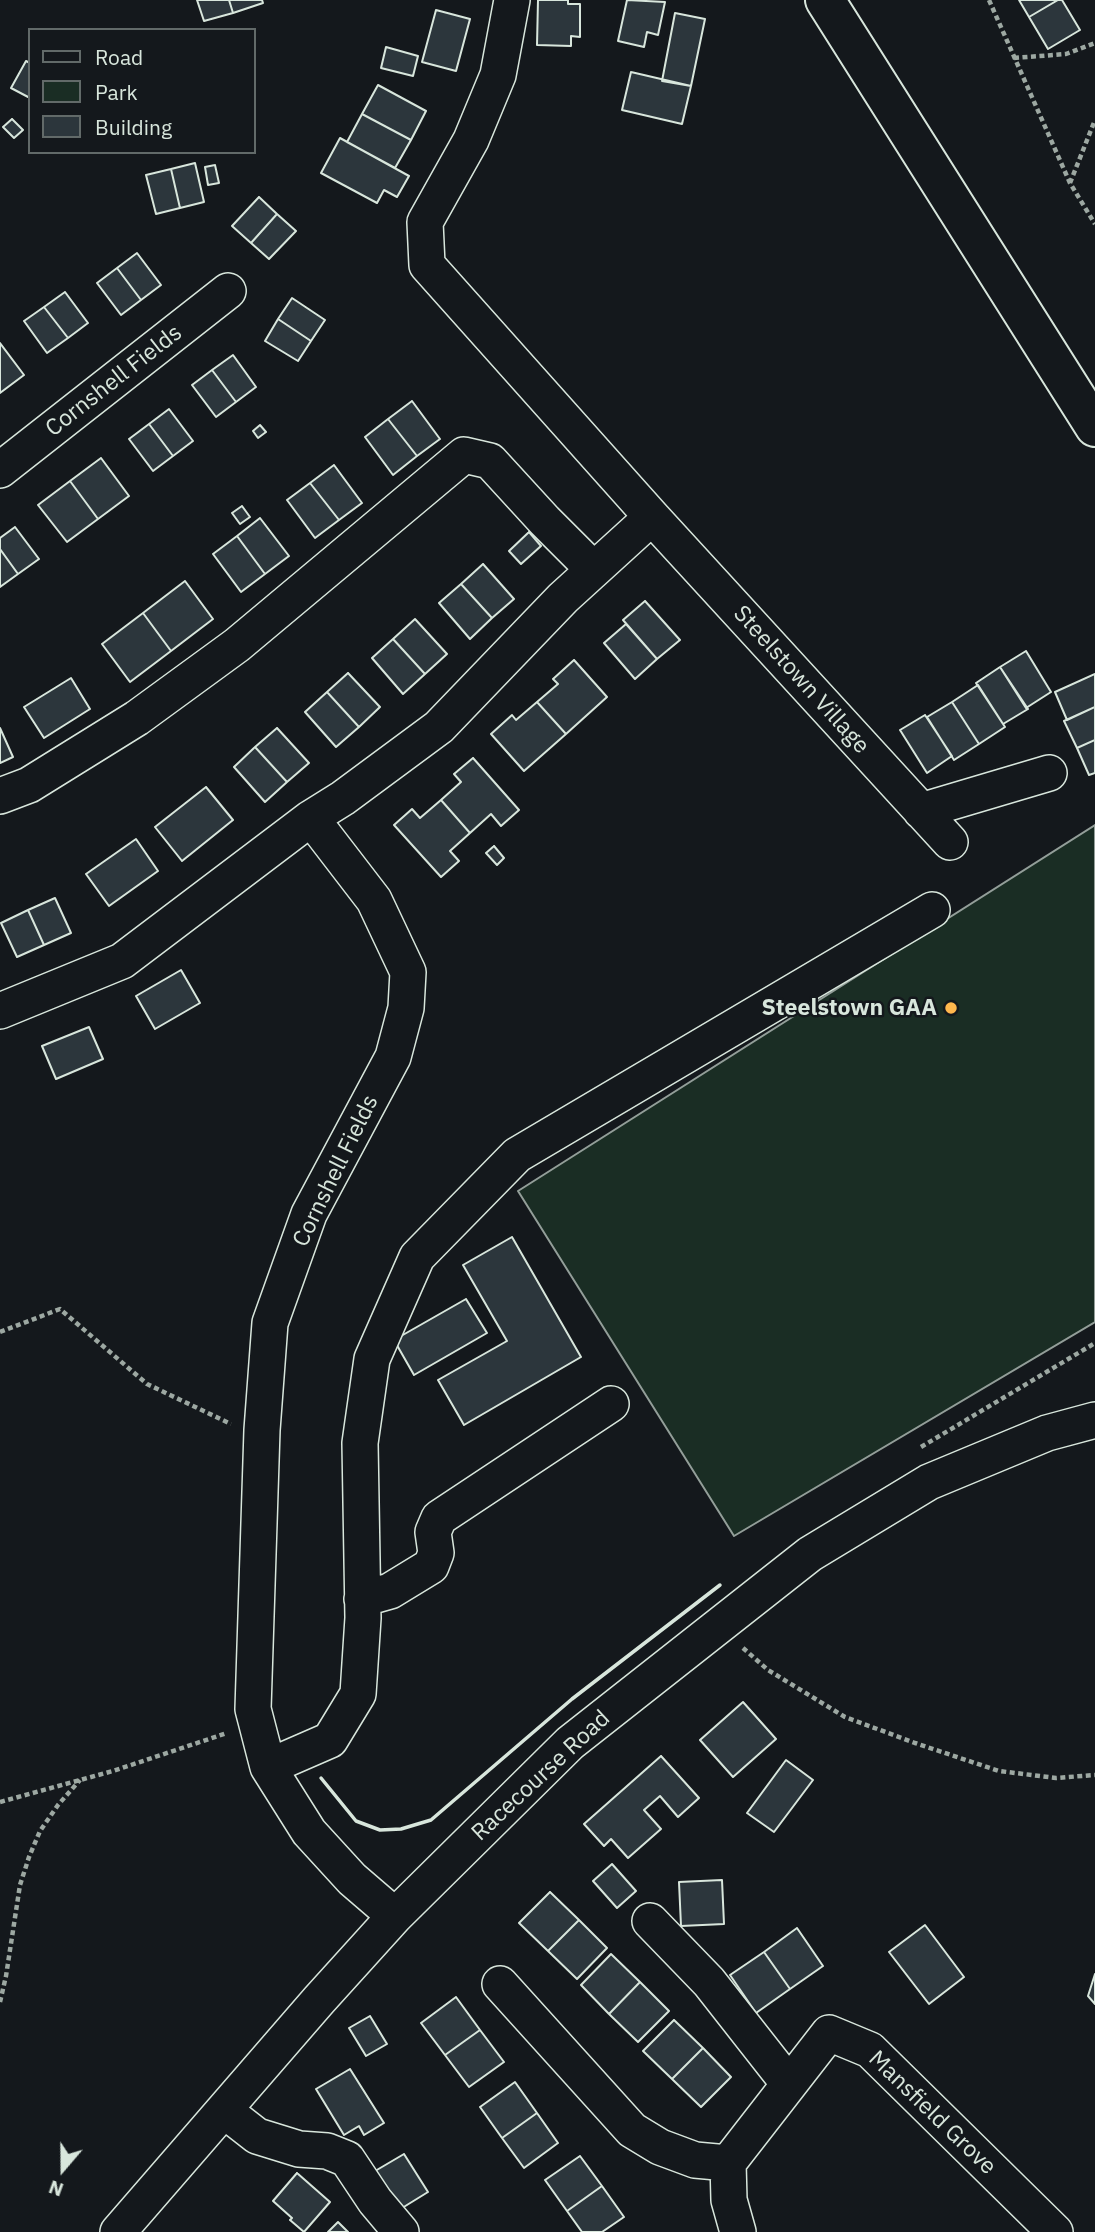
<!DOCTYPE html>
<html>
<head>
<meta charset="utf-8">
<style>
  body { margin:0 }
  #map { position:relative; width:1095px; height:2232px; overflow:hidden; background:#14181c; font-family:"IBM Plex Sans",sans-serif }
  canvas { display:block }
  .legend { position:absolute; left:28px; top:28px; width:228px; height:126px; box-sizing:border-box; background:#14181c; border:2px solid #626a69; margin:0; padding:9px 12px; list-style:none; font-size:21px; color:#d8e6dc }
  .legend li { display:flex; align-items:center; gap:14px; height:35px }
  .legend b { width:35px; border:2px solid #626a69 }
  .north { position:absolute; left:28px; top:2134px; width:70px; height:70px; -webkit-text-stroke:5px #14181c; paint-order:stroke; rotate:200deg; font-size:19px; font-weight:700; line-height:28px; text-align:center; color:#d8e6dc }
  .north::after { content:''; display:block; margin:auto; width:24px; height:32px; background:#d8e6dc; clip-path:polygon(50% 0,100% 100%,50% 72%,0 100%) }
</style>
</head>
<body>
<div id="map">
<canvas width="1095" height="2232"></canvas>
<ul class="legend">
<li><b style="height:9px;background:#14181c"></b>Road</li>
<li><b style="height:19px;background:#1a2d24"></b>Park</li>
<li><b style="height:19px;background:#2c363c"></b>Building</li>
</ul>
<div class="north">N</div>
</div>
<script>
const ctx = document.querySelector('canvas').getContext('2d');
ctx.lineJoin = 'round';
function fill(path, color) {
  ctx.fillStyle = color;
  ctx.fill(path, 'evenodd');
}
function poly(rows) {
  const path = new Path2D();
  for (const r of rows) {
    path.moveTo(r[0], r[1]);
    for (let i = 2; i < r.length; i += 2) path.lineTo(r[i], r[i + 1]);
  }
  return path;
}
function trace(path, color, width, dash) {
  ctx.strokeStyle = color;
  ctx.lineWidth = width;
  ctx.lineCap = dash ? 'butt' : 'round';
  ctx.setLineDash(dash || []);
  ctx.stroke(path);
}
function drawText(font, color, halo, rows, align = 'center') {
  ctx.font = font + ' "IBM Plex Sans",sans-serif';
  ctx.lineWidth = 5;
  ctx.setLineDash([]);
  ctx.textBaseline = 'middle';
  ctx.strokeStyle = halo;
  ctx.fillStyle = color;
  for (const [text, x, y, turn = 0] of rows) {
    ctx.save();
    ctx.translate(x, y);
    ctx.rotate((+turn || 0) * Math.PI / 180);
    ctx.textAlign = isNaN(turn) ? turn : align;
    if (halo) ctx.strokeText(text, 0, 0);
    ctx.fillText(text, 0, 0);
    ctx.restore();
  }
}
const green = poly([
  [1095,825,1095,1322,734,1536,518,1191,1095,825]
]);
const building = poly([
  [197,0,229,0,233,13,204,21,197,0],
  [229,0,262,0,263,3,233,13,229,0],
  [538,0,568,0,568,4,580,4,580,37,571,36,571,46,537,45,538,0],
  [627,0,665,2,658,35,647,32,644,47,618,41,627,0],
  [1019,0,1058,0,1029,17,1019,0],
  [1058,0,1062,0,1080,30,1048,49,1029,17,1058,0],
  [436,10,470,19,456,71,422,62,436,10],
  [675,13,705,19,691,86,662,81,675,13],
  [386,47,418,56,413,76,381,68,386,47],
  [26,61,30,63,30,98,11,88,26,61],
  [631,72,691,86,682,124,622,110,631,72],
  [378,85,426,111,411,140,362,114,378,85],
  [362,114,411,140,395,168,347,142,362,114],
  [12,119,23,130,14,138,3,127,12,119],
  [340,138,409,176,397,197,384,190,377,203,321,173,340,138],
  [195,163,204,202,180,208,171,169,195,163],
  [215,165,219,183,208,185,205,167,215,165],
  [171,169,180,208,156,214,146,175,171,169],
  [259,197,277,214,251,243,232,226,259,197],
  [277,214,296,231,269,259,251,243,277,214],
  [137,253,161,285,141,300,117,268,137,253],
  [117,268,141,300,121,315,97,283,117,268],
  [65,292,88,323,68,338,44,307,65,292],
  [292,298,325,320,311,341,278,319,292,298],
  [44,307,68,338,47,353,24,321,44,307],
  [278,319,311,341,298,361,265,341,278,319],
  [0,343,24,375,0,393,0,343],
  [233,355,256,387,236,402,212,370,233,355],
  [212,370,236,402,216,417,192,385,212,370],
  [412,401,440,439,417,456,388,419,412,401],
  [169,409,193,441,173,456,149,424,169,409],
  [388,419,417,456,393,475,365,437,388,419],
  [149,424,173,456,153,471,129,439,149,424],
  [260,425,266,432,258,438,253,431,260,425],
  [101,458,129,496,98,519,70,481,101,458],
  [334,465,362,503,339,520,310,483,334,465],
  [70,481,98,519,67,542,38,505,70,481],
  [310,483,339,520,315,538,287,500,310,483],
  [242,506,250,517,240,524,232,513,242,506],
  [260,518,289,556,265,574,237,536,260,518],
  [15,527,39,559,18,574,0,549,0,538,15,527],
  [529,532,541,546,521,564,509,551,529,532],
  [237,536,265,574,241,592,213,554,237,536],
  [0,549,18,574,0,587,0,549],
  [483,564,514,599,492,618,461,584,483,564],
  [185,581,213,619,171,651,143,613,185,581],
  [461,584,492,618,470,639,439,603,461,584],
  [645,601,680,640,657,659,623,620,645,601],
  [143,613,171,651,130,682,102,644,143,613],
  [415,619,447,654,425,674,393,639,415,619],
  [626,624,657,659,635,679,604,643,626,624],
  [393,639,425,674,403,694,372,658,393,639],
  [1026,651,1051,692,1026,708,1000,667,1026,651],
  [574,660,607,697,566,734,537,702,558,684,553,679,574,660],
  [1000,667,1028,709,1003,724,976,683,1000,667],
  [348,673,380,707,359,727,327,692,348,673],
  [1095,674,1095,707,1067,720,1055,692,1095,674],
  [71,678,90,709,44,738,24,707,71,678],
  [978,685,1005,727,979,744,952,702,978,685],
  [327,692,359,727,336,747,305,712,327,692],
  [537,702,566,734,524,771,491,734,512,715,516,720,537,702],
  [952,702,979,744,954,760,927,717,952,702],
  [1095,707,1095,740,1077,748,1064,721,1095,707],
  [925,715,952,756,927,773,900,730,925,715],
  [0,728,13,757,0,763,0,728],
  [277,728,309,763,287,782,255,747,277,728],
  [1095,740,1095,773,1089,775,1077,748,1095,740],
  [255,747,287,782,265,802,234,767,255,747],
  [473,758,519,810,501,826,491,814,470,833,441,800,461,782,454,774,473,758],
  [206,787,233,820,182,861,155,827,206,787],
  [441,800,470,833,450,851,459,861,441,877,394,825,412,809,420,818,441,800],
  [136,839,158,871,109,906,86,874,136,839],
  [494,846,504,858,497,865,486,853,494,846],
  [55,898,71,933,44,945,28,910,55,898],
  [28,910,44,945,17,957,1,923,28,910],
  [181,970,200,1003,155,1029,136,996,181,970],
  [89,1027,103,1059,56,1079,42,1046,89,1027],
  [512,1237,581,1357,464,1425,438,1380,507,1341,463,1265,512,1237],
  [466,1299,487,1333,414,1375,394,1340,466,1299],
  [743,1702,776,1739,733,1777,700,1740,743,1702],
  [661,1756,699,1798,678,1817,660,1796,644,1810,661,1829,628,1858,611,1839,604,1846,584,1824,661,1756],
  [786,1760,813,1780,774,1832,747,1813,786,1760],
  [612,1864,636,1891,617,1908,593,1881,612,1864],
  [722,1880,724,1924,681,1926,679,1882,722,1880],
  [550,1892,579,1920,548,1951,519,1923,550,1892],
  [579,1920,607,1948,577,1979,548,1951,579,1920],
  [925,1925,964,1977,929,2004,889,1952,925,1925],
  [797,1928,823,1966,790,1989,764,1952,797,1928],
  [764,1952,790,1989,756,2013,730,1975,764,1952],
  [611,1954,640,1982,609,2014,581,1985,611,1954],
  [1095,1974,1095,2004,1088,1996,1095,1974],
  [640,1982,669,2011,638,2042,609,2014,640,1982],
  [456,1997,480,2030,445,2055,421,2023,456,1997],
  [370,2016,387,2044,366,2056,349,2028,370,2016],
  [674,2020,703,2048,672,2079,643,2051,674,2020],
  [480,2030,504,2062,469,2087,445,2055,480,2030],
  [703,2048,731,2077,701,2107,672,2079,703,2048],
  [350,2069,384,2123,364,2135,359,2126,344,2135,316,2089,350,2069],
  [515,2082,537,2113,502,2138,480,2107,515,2082],
  [537,2113,558,2143,524,2168,502,2138,537,2113],
  [404,2154,428,2192,394,2213,370,2174,404,2154],
  [580,2156,602,2186,567,2211,545,2180,580,2156],
  [297,2173,330,2202,304,2232,290,2220,292,2218,273,2201,297,2173],
  [602,2186,624,2217,602,2232,582,2232,567,2211,602,2186],
  [338,2222,348,2232,328,2232,338,2222]
]);
const path = poly([
  [989,0,1070,183,1095,224],
  [1014,58,1066,54,1095,43],
  [1070,183,1095,120],
  [0,1332,60,1309,147,1384,231,1424],
  [921,1447,1095,1343],
  [743,1648,768,1670,845,1717,915,1743,999,1771,1056,1778,1095,1775],
  [0,1802,113,1771,227,1733],
  [0,2002,6,1976,20,1885,29,1857,40,1831,58,1805,80,1780]
]);
const minor = poly([
  [512,0,498,75,471,140,425,222,427,265,652,517,950,842],
  [0,470,228,291],
  [0,796,29,785,137,718,237,645,464,455,490,461,545,521,593,569],
  [921,811,1049,773],
  [311,818,374,900,408,972,406,1008,393,1057,309,1214,270,1323,262,1430,253,1709,268,1767,309,1832,352,1879,395,1916],
  [0,1011,122,961,311,818,343,798,439,727,563,598,652,517],
  [362,1599,390,1591,431,1566,436,1553,433,1532,439,1518,611,1404],
  [268,1767,330,1740,358,1694,363,1618,360,1443,372,1359,417,1257,517,1155,932,910],
  [650,1921,709,1982,789,2084],
  [500,1984,632,2130,660,2147,695,2160,728,2163],
  [225,2111,257,2136,299,2149,327,2151,347,2159,375,2201,401,2232],
  [118,2232,319,2000,395,1916,570,1743,810,1554,929,1482,1047,1433,1095,1420],
  [738,2232,729,2200,728,2163,829,2033,870,2050,1055,2232]
]);
const highway = poly([
  [825,0,1095,427]
]);
const wall = poly([
  [321,1778,356,1821,380,1830,401,1829,431,1820,572,1699,720,1585]
]);
const markers = [
  [951,1008,7,"#ffb74d"]
];
const streetNames = [
  ["Cornshell Fields",114,381,-38],
  ["Steelstown Village",801,680,48],
  ["Cornshell Fields",336,1171,-64],
  ["Racecourse Road",541,1776,-43],
  ["Mansfield Grove",932,2113,44]
];
const poiNames = [
  ["Steelstown GAA",937,1008]
];
fill(green, '#1a2d24');
trace(green, '#939e99', 2);
fill(building, '#2c363c');
trace(building, '#d8e6dc', 2);
trace(minor, '#d8e6dc', 38);
trace(highway, '#d8e6dc', 42);
trace(path, '#9da8a2', 4.5, [5, 3.5]);
trace(minor, '#14181c', 35);
trace(highway, '#14181c', 38);
trace(wall, '#d8e6dc', 3.5);
for (const [x, y, r, color] of markers) {
  const dot = new Path2D();
  dot.arc(x, y, r, 0, 2 * Math.PI);
  ctx.fillStyle = color;
  ctx.fill(dot);
  trace(dot, '#14181c', 2.5);
}
drawText('23px', '#d8e6dc', '#14181c', streetNames);
drawText('bold 23px', '#d8e6dc', '#14181c', poiNames, 'right');
</script>
</body>
</html>
